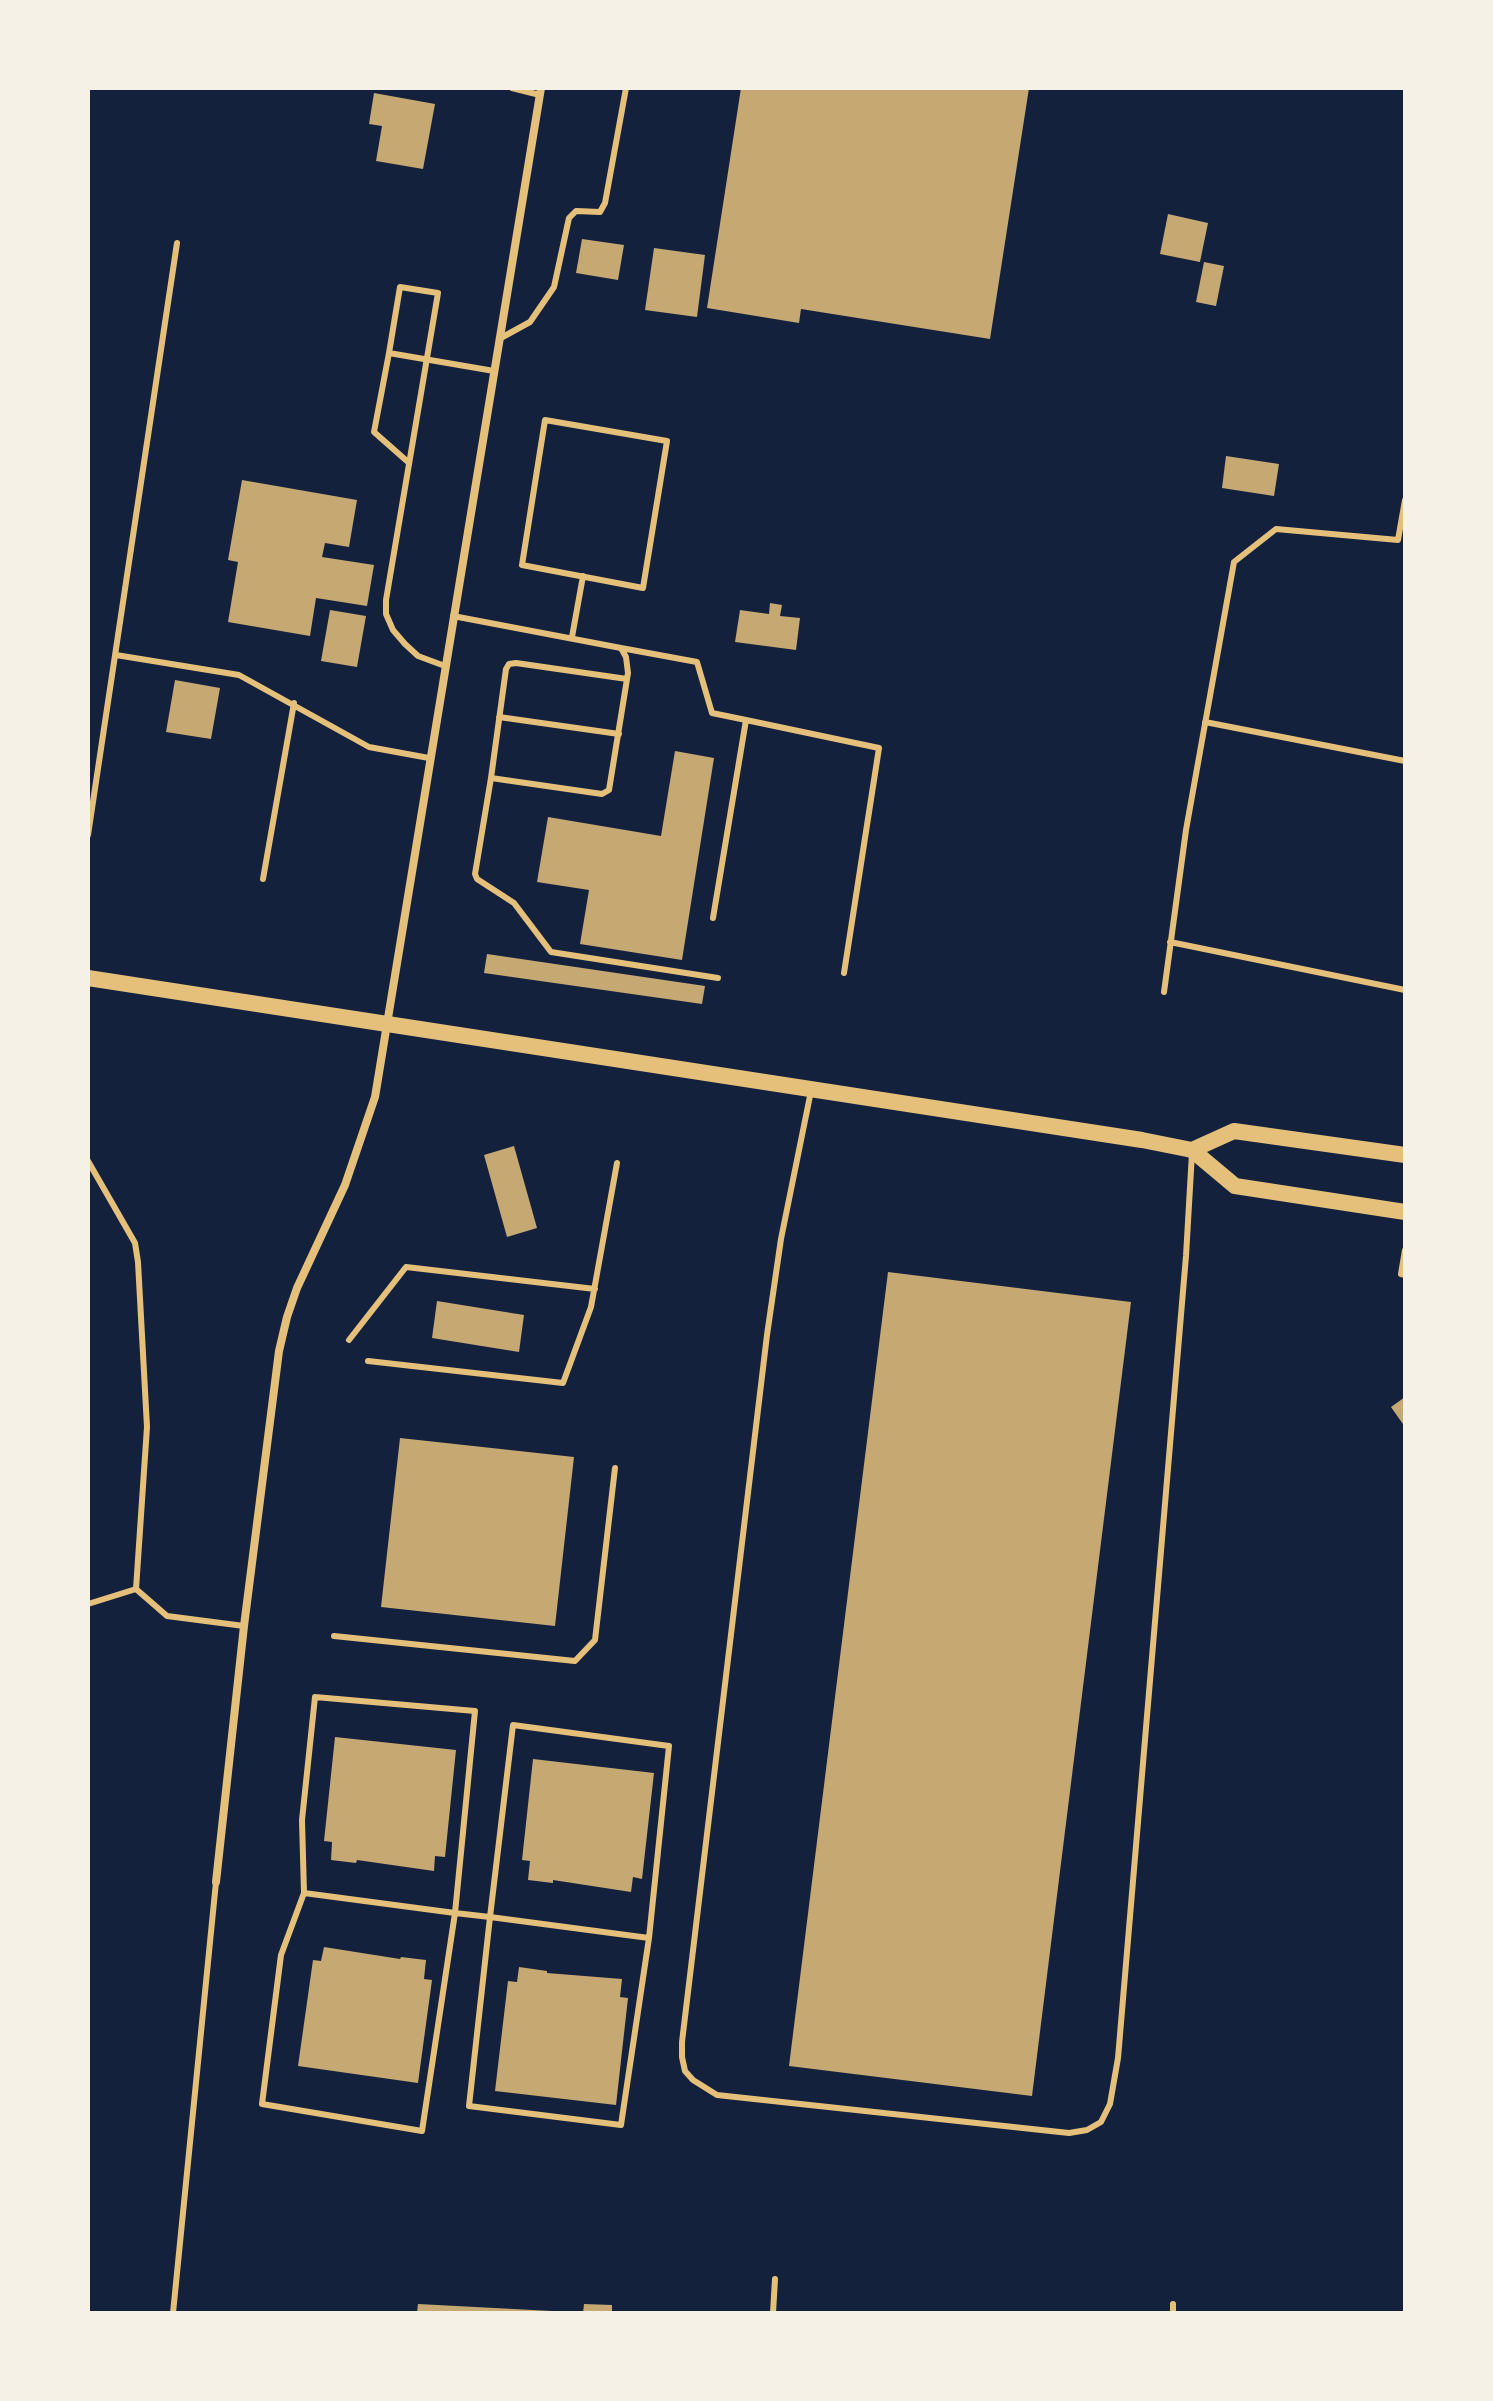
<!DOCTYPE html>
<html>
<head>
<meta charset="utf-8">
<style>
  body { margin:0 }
  #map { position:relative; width:1493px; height:2401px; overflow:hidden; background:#14213d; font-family:"Work Sans",sans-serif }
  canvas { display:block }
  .frame { position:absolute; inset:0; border:90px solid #f6f1e7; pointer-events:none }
</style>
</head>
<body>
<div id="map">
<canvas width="1493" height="2401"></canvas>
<div class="frame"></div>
</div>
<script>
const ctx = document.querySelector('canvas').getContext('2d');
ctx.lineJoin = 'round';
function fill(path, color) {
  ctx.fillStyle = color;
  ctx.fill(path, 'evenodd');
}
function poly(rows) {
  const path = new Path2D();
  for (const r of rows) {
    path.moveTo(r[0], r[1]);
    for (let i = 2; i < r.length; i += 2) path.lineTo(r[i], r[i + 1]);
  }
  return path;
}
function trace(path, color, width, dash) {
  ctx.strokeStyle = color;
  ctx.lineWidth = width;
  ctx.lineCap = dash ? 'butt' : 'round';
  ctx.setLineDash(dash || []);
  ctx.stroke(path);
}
const building = poly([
  [741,88,1029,88,990,339,801,309,799,323,707,308],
  [374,93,435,104,423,169,376,161,382,126,369,124],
  [1168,214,1208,223,1200,262,1160,254],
  [582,239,624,245,618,280,576,273],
  [654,248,705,255,697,317,645,310],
  [1204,262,1224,266,1216,306,1196,302],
  [1226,456,1279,464,1274,496,1222,488],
  [242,480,357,500,349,547,325,543,322,557,374,565,367,606,316,598,310,636,228,622,238,562,228,560],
  [770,603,782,605,780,616,800,618,796,650,735,642,740,610,769,614],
  [330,610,366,616,357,667,321,661],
  [175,680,220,688,211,739,166,732],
  [675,751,714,758,682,960,580,944,589,890,537,882,548,817,661,836],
  [487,954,705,986,702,1004,484,973],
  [514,1146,537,1228,507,1237,484,1155],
  [888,1272,1131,1302,1032,2096,789,2066],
  [437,1301,524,1315,519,1352,432,1338],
  [1405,1397,1405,1427,1391,1407],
  [400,1438,574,1457,555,1626,381,1607],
  [335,1737,456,1750,445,1857,435,1856,434,1871,357,1860,356,1863,331,1860,332,1842,324,1841],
  [533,1759,654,1773,642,1879,633,1877,631,1892,553,1880,553,1883,528,1880,530,1861,522,1860],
  [324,1947,400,1959,401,1957,426,1960,424,1979,432,1980,418,2083,298,2066,313,1960,321,1961],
  [519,1967,547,1971,547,1973,622,1979,620,1997,628,1998,616,2105,495,2091,508,1981,517,1982],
  [418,2304,552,2311,552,2313,417,2313],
  [584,2304,612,2305,612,2313,583,2313]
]);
const service = poly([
  [512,88,540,95],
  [499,339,530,322,554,287,569,218,576,211,600,212,605,203,626,88],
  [389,353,400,287,438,293,386,600,386,614,393,630,405,644,418,656,445,666],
  [545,420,667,441,643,588,522,565,545,420],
  [408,462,374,432,389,353,494,371],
  [453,616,621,648,626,657,628,673,609,790,602,794,491,778,475,874,477,879,514,903,551,952,718,978],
  [572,637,583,576],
  [621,648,697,662,712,713,746,720,713,918],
  [116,655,239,675,369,747,429,758],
  [499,717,619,734],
  [746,720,879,748,844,973],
  [1205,722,1405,761],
  [491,778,506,669,509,664,516,663,627,679],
  [88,835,177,243],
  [263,879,294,703],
  [1170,942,1405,990],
  [1164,992,1186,830,1234,562,1276,529,1398,540,1405,500],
  [811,1091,781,1239,767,1335,682,2042,682,2057,685,2071,693,2080,717,2095,1069,2133,1087,2130,1101,2122,1110,2104,1118,2058,1186,1256,1192,1153],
  [88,1161,135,1243,138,1262,147,1427,136,1589,167,1616,244,1626],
  [1405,1250,1401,1274,1405,1275],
  [349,1340,406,1267,595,1289],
  [368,1361,563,1383,591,1307,617,1163],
  [88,1604,136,1589],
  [334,1636,575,1661,595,1640,615,1468],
  [315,1697,475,1711,455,1913,422,2131,262,2104,281,1955,304,1893,302,1820,315,1697],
  [304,1893,455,1913,490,1917,649,1938,621,2125,469,2106,490,1917,513,1725,669,1746,649,1938],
  [173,2313,216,1882],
  [773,2313,775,2279],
  [1173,2313,1173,2304]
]);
const minor = poly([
  [216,1882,244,1626,279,1351,287,1317,297,1288,345,1185,375,1097,541,88]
]);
const secondary = poly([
  [88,978,1142,1140,1192,1150,1235,1186,1405,1212],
  [1192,1150,1234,1131,1405,1155]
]);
fill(building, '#c6a872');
trace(service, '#e5c07b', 6);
trace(minor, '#e5c07b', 8);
trace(secondary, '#e5c07b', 16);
</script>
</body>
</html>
